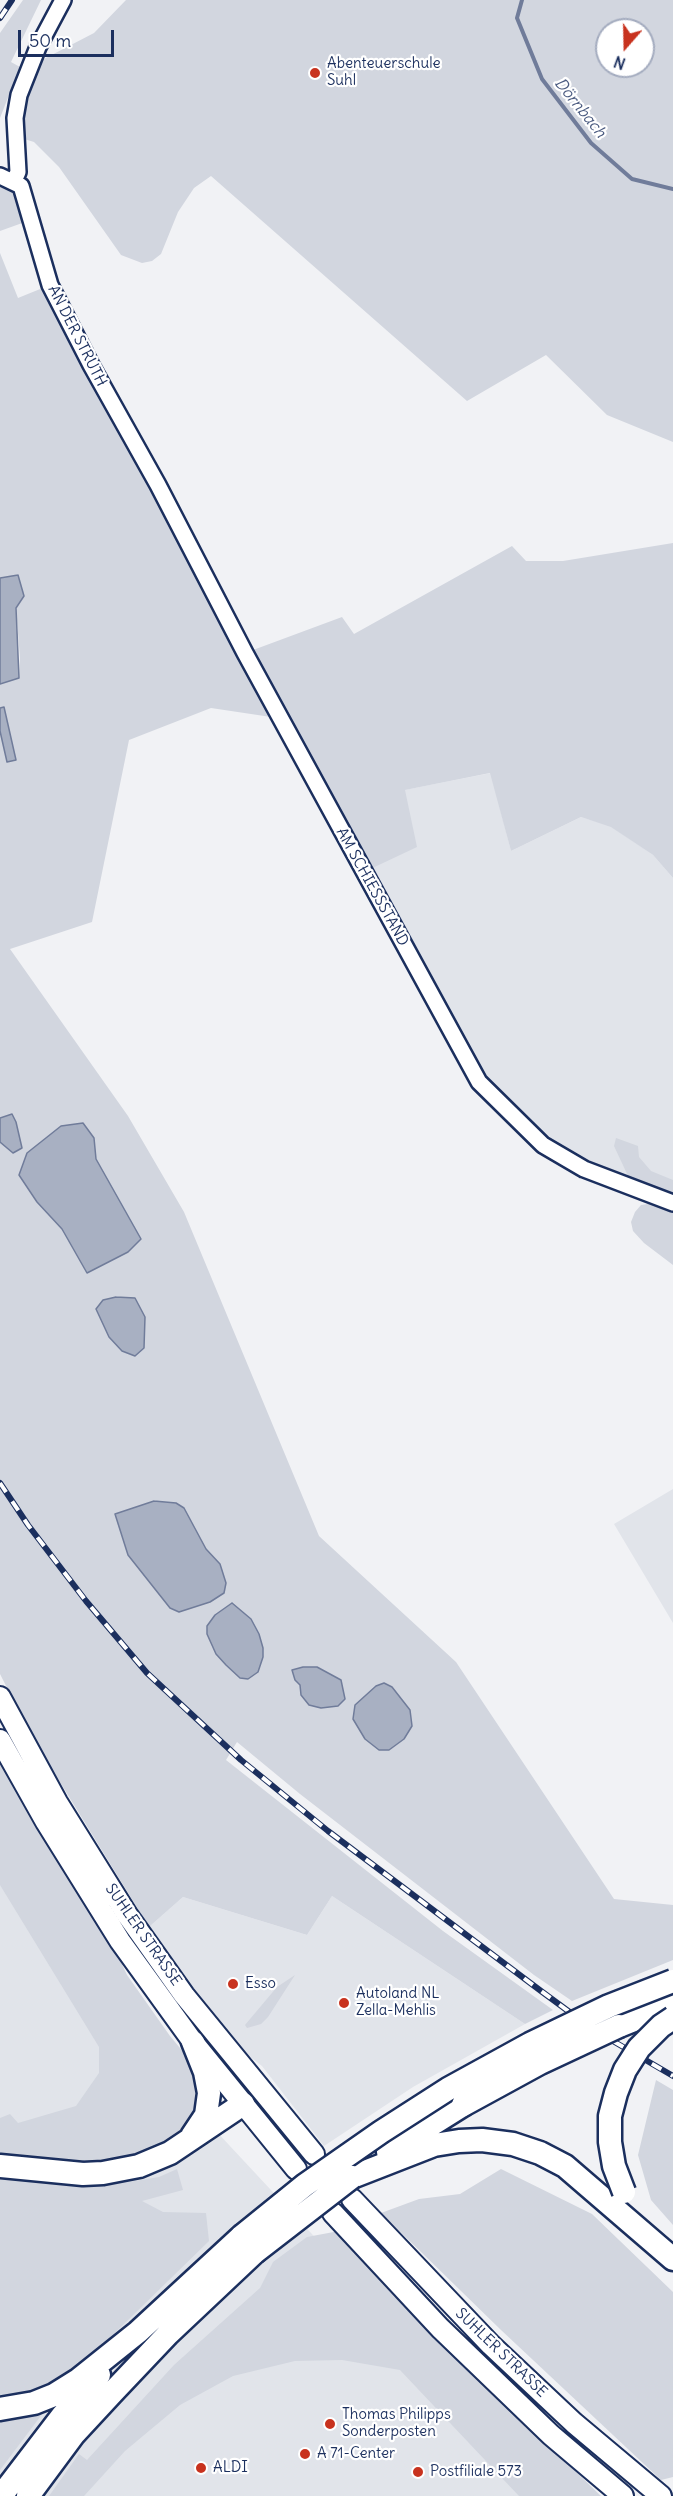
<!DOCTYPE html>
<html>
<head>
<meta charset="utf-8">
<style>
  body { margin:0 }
  #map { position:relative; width:673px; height:2496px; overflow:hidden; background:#f1f2f5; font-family:Delius,sans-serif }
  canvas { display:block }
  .north { position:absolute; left:595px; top:18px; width:60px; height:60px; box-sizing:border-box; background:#fff; border:2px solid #a4acbf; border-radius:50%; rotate:200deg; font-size:16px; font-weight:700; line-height:24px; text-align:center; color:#1b2f5e }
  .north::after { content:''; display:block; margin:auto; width:21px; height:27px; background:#c8321e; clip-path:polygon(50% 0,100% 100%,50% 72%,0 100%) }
  .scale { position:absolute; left:18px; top:30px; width:96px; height:27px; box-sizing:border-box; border:3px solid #1b2f5e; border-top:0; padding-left:8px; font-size:18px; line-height:21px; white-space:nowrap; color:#1b2f5e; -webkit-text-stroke:4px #fff; paint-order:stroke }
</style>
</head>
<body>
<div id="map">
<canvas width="673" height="2496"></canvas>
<div class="north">N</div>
<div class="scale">50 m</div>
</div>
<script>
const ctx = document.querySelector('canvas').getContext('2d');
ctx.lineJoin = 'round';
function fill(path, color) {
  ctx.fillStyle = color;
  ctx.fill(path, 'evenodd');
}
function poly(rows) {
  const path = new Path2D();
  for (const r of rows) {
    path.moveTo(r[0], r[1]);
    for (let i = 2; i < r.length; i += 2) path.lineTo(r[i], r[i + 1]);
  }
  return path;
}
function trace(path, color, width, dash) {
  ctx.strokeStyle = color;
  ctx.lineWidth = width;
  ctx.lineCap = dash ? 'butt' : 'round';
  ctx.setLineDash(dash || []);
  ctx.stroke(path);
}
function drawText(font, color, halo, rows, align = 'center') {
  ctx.font = font + ' Delius,sans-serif';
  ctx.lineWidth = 4.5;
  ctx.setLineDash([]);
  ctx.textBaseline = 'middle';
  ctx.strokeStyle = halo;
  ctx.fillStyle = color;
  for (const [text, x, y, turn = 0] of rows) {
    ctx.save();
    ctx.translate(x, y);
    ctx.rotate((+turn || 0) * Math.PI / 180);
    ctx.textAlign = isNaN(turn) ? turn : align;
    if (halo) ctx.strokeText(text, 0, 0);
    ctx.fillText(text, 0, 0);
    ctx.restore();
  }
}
const built = poly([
  [491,773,511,851,581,817,611,826,653,855,673,878,673,1203,543,1145,479,1082,364,872,404,790],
  [673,1489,673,1623,614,1524],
  [0,1848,161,2072,475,2409,584,2496,0,2496],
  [332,1896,525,2024,413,2087,324,2146,262,2066,227,2039,149,1927,183,1897,307,1935]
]);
const green = poly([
  [23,0,41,0,11,62,20,67,0,118,0,33],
  [126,0,673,0,673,442,607,415,546,355,467,401,211,176,194,188,178,212,161,254,152,261,142,263,121,255,59,167,34,142,21,138,25,98,40,61,94,33],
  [607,30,643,30,643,66,607,66],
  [0,187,16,193,25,222,0,231],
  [0,253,18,298,50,285,245,653,342,617,354,634,512,546,526,561,563,561,673,543,673,878,653,855,611,827,581,817,511,851,490,773,405,790,417,847,364,872,267,696,271,717,211,708,129,740,92,922,10,949,128,1116,184,1212,319,1536,456,1662,614,1899,673,1905,673,1960,572,2001,534,1975,300,1794,237,1742,226,1760,443,1931,553,2010,525,2024,332,1896,307,1935,183,1897,149,1927,31,1735,0,1674,0,684,19,677,20,658,16,608,18,575,0,578],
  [94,1138,95,1159,141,1239,87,1273,62,1229,37,1202],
  [184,1509,206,1549,220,1564,170,1608,128,1555,116,1514],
  [329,1674,341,1680,301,1695,300,1685],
  [392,1687,410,1710,358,1726,353,1719,355,1705,366,1696],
  [616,1138,638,1146,639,1157,651,1171,673,1180,673,1194,629,1178,614,1146],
  [667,1201,673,1203,673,1265,644,1243,633,1231,631,1222,635,1212,641,1205],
  [0,1750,112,1943,127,1975,170,2036,195,2066,202,2102,181,2135,155,2150,123,2160,84,2164,0,2156,0,2118,10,2114,18,2123,76,2106,99,2073,99,2047,0,1885],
  [295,1975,268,2017,261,2024,247,2028,245,2025,277,1987],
  [656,2080,673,2090,673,2225,651,2200,638,2155],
  [177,2169,183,2190,142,2201,163,2212,206,2213,209,2241,87,2360,39,2394,0,2401,0,2177,75,2186,110,2185,159,2177],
  [501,2169,592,2214,673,2292,673,2477,661,2480,501,2330,381,2213,419,2199,460,2194],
  [339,2231,391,2293,601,2496,519,2496,400,2370,342,2360,295,2361,233,2376,180,2405,125,2451,84,2496,49,2496,79,2454,87,2460,174,2365,260,2288,273,2262,307,2237],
  [41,2409,43,2413,0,2470,0,2417]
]);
const water = poly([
  [18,575,24,596,16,608,19,678,0,684,0,578,18,575],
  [4,707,16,760,7,762,0,731,0,708,4,707],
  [12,1114,16,1122,22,1148,13,1153,0,1142,0,1118,12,1114],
  [83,1123,94,1138,96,1159,141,1239,128,1252,87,1273,62,1229,37,1202,19,1175,27,1153,61,1126,83,1123],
  [116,1297,135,1298,145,1317,144,1348,135,1356,122,1351,109,1337,96,1309,103,1300,116,1297],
  [154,1501,176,1503,184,1508,206,1549,220,1564,226,1583,224,1593,210,1602,179,1612,170,1608,128,1555,115,1514,154,1501],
  [232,1603,251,1619,259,1634,263,1648,263,1657,258,1672,248,1679,240,1678,226,1665,216,1654,207,1634,207,1626,215,1615,232,1603],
  [303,1667,317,1667,341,1680,345,1699,338,1706,321,1708,309,1705,301,1695,300,1685,295,1680,292,1670,303,1667],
  [384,1683,392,1687,410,1710,412,1726,404,1739,389,1750,379,1750,365,1739,353,1719,355,1705,376,1686,384,1683]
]);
const stream = poly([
  [522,0,517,18,542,79,591,143,632,179,673,189]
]);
const minor = poly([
  [0,176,21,186,50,285,91,365,158,485,245,653,479,1082,543,1145,584,1169,673,1203],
  [14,181,18,172,15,118,19,95,38,47,63,0]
]);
const major = poly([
  [0,1697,57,1802,128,1916,184,1995,314,2154],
  [0,1740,46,1822,120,1941,193,2042,296,2169],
  [352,2199,491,2345,574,2423,661,2496],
  [333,2213,440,2328,551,2435,623,2496]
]);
const highway = poly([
  [619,2026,673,2004],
  [192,2136,206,2115,209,2093,205,2072,193,2042],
  [388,2152,463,2105],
  [0,2166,83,2174,103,2173,139,2166,170,2153,243,2104],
  [352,2177,434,2145,459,2141,482,2140,513,2144,540,2153,565,2166,673,2259],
  [0,2409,34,2403,54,2395,78,2380,138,2332,242,2236],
  [1,2496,63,2415,99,2375],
  [28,2496,74,2434,112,2393,168,2334,255,2252]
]);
const rail = poly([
  [0,18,12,0],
  [0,1483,28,1525,86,1601,147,1673,241,1760,328,1831,541,1991,594,2030,673,2076]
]);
const highwayBridge = poly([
  [463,2105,540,2063,619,2026],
  [624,2192,614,2166,610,2142,610,2116,616,2093,625,2070,639,2048,661,2026,673,2018],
  [242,2236,305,2185,381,2132,448,2089,530,2044,609,2006,673,1981],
  [255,2252,352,2177]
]);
const markers = [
  [315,73,6,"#c8321e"],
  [233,1984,6,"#c8321e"],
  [344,2003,6,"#c8321e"],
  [330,2424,6,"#c8321e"],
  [305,2454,6,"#c8321e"],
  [201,2468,6,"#c8321e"],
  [418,2472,6,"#c8321e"]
];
const poiNames = [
  ["Abenteuerschule",327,64],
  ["Suhl",327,81],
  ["Esso",245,1984],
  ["Autoland NL",356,1994],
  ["Zella-Mehlis",356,2011],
  ["Thomas Philipps",342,2415],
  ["Sonderposten",342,2432],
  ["A 71-Center",317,2454],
  ["ALDI",213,2468],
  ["Postfiliale 573",430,2472]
];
const streetNames = [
  ["AN DER STRUTH",77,336,63],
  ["AM SCHIESSSTAND",372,887,61],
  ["SUHLER STRASSE",143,1935,55],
  ["SUHLER STRASSE",501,2353,44]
];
const waterNames = [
  ["Dörnbach",580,108,51]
];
fill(built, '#e1e4ea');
fill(green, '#d2d6df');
fill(water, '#a8b0c2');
trace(water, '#707c9a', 1.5);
trace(stream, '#707c9a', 4);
trace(minor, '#1b2f5e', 20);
trace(major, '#1b2f5e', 24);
trace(highway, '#1b2f5e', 27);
trace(minor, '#fff', 15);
trace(major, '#fff', 20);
trace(highway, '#fff', 22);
trace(rail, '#1b2f5e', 6);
trace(rail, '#fff', 4, [11]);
trace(highwayBridge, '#1b2f5e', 27, []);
trace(highwayBridge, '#fff', 22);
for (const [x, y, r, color] of markers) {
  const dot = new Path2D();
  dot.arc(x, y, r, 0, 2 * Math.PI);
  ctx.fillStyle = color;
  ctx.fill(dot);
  trace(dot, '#fff', 2);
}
drawText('15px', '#1b2f5e', '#fff', poiNames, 'left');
drawText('15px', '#1b2f5e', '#fff', streetNames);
drawText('italic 16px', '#4c5c81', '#fff', waterNames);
</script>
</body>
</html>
